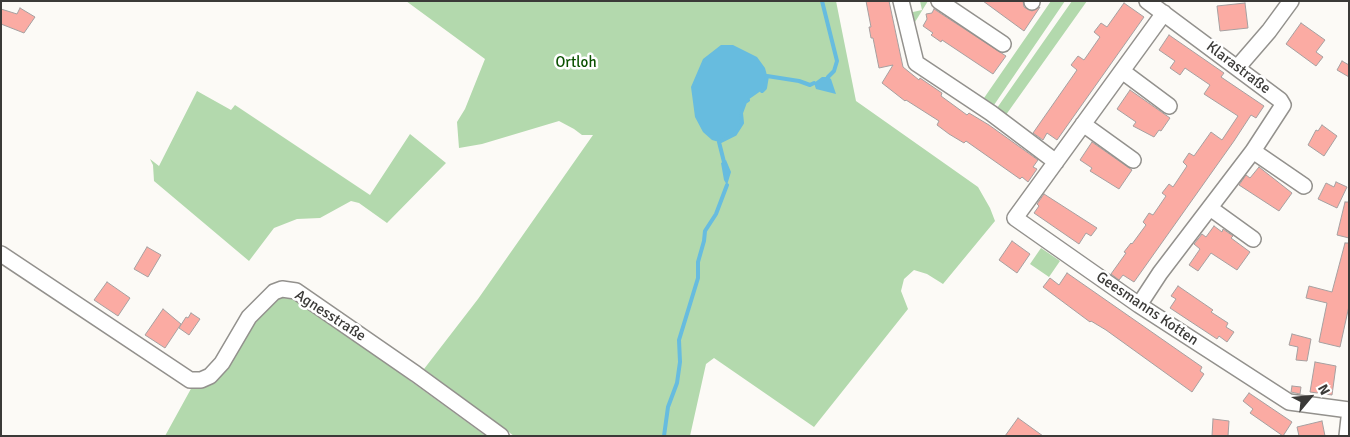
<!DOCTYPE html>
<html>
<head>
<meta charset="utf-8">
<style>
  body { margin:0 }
  #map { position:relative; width:1350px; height:437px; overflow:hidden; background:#fcfaf6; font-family:Signika,sans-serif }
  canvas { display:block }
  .frame { position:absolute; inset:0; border:2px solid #3b3a38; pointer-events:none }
  .north { position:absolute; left:1285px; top:372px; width:50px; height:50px; -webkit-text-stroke:4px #fff; paint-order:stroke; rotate:62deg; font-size:14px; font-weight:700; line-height:20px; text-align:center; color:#3b3a38 }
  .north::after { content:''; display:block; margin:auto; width:18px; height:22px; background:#3b3a38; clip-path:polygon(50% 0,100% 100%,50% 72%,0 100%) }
</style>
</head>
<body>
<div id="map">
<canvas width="1350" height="437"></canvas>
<div class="frame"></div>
<div class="north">N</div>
</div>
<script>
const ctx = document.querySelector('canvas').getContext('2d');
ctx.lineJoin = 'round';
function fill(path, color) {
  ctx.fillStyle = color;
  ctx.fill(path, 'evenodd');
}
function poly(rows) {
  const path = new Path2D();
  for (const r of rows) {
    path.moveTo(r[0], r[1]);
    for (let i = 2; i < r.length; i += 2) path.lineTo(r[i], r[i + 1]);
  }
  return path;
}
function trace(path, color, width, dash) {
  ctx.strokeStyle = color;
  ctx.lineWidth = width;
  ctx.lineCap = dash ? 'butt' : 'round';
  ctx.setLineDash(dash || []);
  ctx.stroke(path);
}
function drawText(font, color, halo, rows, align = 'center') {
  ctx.font = font + ' Signika,sans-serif';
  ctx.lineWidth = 5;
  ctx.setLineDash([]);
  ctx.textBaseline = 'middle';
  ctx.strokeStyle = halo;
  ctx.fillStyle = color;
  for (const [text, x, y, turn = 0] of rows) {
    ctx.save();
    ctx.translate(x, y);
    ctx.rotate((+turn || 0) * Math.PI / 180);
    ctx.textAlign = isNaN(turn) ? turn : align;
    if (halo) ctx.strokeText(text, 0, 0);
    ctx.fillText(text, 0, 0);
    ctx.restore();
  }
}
const green = poly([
  [406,1,836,1,856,101,978,187,990,208,995,221,943,284,927,274,914,270,904,279,901,291,908,309,814,427,714,358,706,364,690,436,514,436,424,369,478,299,593,135,582,135,574,129,559,121,482,144,459,148,457,122,465,109,485,59],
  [920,1,928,1,915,22,910,21,910,16,913,12,922,10],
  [1051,1,1065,1,994,105,984,98],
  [1072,1,1087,1,1003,119,999,116,1002,111,997,108],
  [197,91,231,110,235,105,370,195,410,134,446,163,387,223,359,203,351,201,320,218,297,219,274,228,249,261,154,181,153,165,150,159,159,166],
  [1041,248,1060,261,1049,277,1030,264],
  [267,297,298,299,486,436,165,436,198,376,208,381]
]);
const water = poly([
  [721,45,733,45,757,57,765,68,768,79,765,88,745,102,741,113,742,123,735,134,719,142,712,140,703,132,695,117,691,87,703,59],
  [822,77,828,77,831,79,836,94,816,89,814,83],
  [726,160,731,172,727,185,724,180,721,163]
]);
const stream = poly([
  [822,1,837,61,834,71,828,77],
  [762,91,765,88,767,76,799,81,810,85,814,83],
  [724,162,719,142,735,134,742,123,741,113,745,102,748,100],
  [664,436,668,407,677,383,680,362,679,340,698,278,698,262,704,241,705,231,716,214,727,185]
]);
const building = poly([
  [866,1,889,1,903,67,919,80,920,78,942,93,941,96,967,115,969,113,989,125,1038,160,1033,167,1037,169,1028,182,1022,177,1020,179,966,141,964,143,949,134,937,125,939,121,906,100,905,101,882,83,893,65,879,68,873,38,871,38,869,27,871,27,866,1],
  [983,1,1023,1,1024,7,1032,11,1040,7,1024,31,983,1],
  [1124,3,1144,17,1057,140,1047,133,1043,140,1033,133,1077,70,1071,65,1078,56,1084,60,1100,37,1094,32,1101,23,1107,27,1124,3],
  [1245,3,1248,28,1220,31,1217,6,1245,3],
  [20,8,35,17,24,33,1,24,1,9,17,14,20,8],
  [934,9,1006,56,993,74,942,40,941,42,931,35,933,33,923,26,927,19,926,14,932,13,934,9],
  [1301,23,1325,40,1316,52,1323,57,1316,66,1286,44,1301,23],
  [1169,35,1224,73,1221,77,1264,106,1256,118,1251,115,1234,141,1134,282,1123,275,1119,280,1111,274,1126,253,1124,252,1131,243,1132,244,1146,225,1143,222,1149,213,1153,215,1166,196,1162,193,1169,184,1173,187,1187,166,1183,162,1189,153,1194,156,1211,132,1222,140,1238,116,1204,94,1210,85,1185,68,1180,75,1170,68,1175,61,1159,50,1169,35],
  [1342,61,1349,65,1349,77,1337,70,1342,61],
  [1130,90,1170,118,1161,131,1159,130,1154,137,1133,126,1136,122,1117,109,1130,90],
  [1322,125,1337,136,1324,156,1308,145,1316,130,1318,131,1322,125],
  [1092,142,1132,170,1119,189,1090,171,1092,168,1080,160,1092,142],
  [1259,167,1292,193,1279,211,1239,185,1246,175,1250,178,1259,167],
  [1336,182,1347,187,1337,208,1318,199,1326,183,1334,187,1336,182],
  [1044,194,1097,228,1091,236,1086,233,1079,244,1034,213,1039,206,1037,204,1044,194],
  [1345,202,1349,202,1349,238,1337,235,1345,202],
  [1214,226,1222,232,1223,229,1233,236,1231,238,1250,252,1237,270,1211,253,1198,271,1189,265,1200,249,1194,244,1202,234,1206,237,1214,226],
  [1012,241,1030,254,1017,273,999,260,1012,241],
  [1345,243,1349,243,1349,306,1340,347,1319,342,1327,303,1306,298,1309,286,1332,292,1345,243],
  [147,247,161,255,148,277,134,269,147,247],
  [1067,273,1202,367,1200,371,1204,374,1192,392,1106,330,1091,321,1090,322,1043,287,1050,278,1059,285,1067,273],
  [107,282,130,298,118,316,94,300,107,282],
  [1178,286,1213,310,1211,312,1228,323,1226,327,1234,332,1227,342,1219,336,1217,339,1170,308,1176,299,1171,296,1178,286],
  [163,309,181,324,165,348,145,335,163,309],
  [191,313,200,319,189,335,179,328,186,317,188,318,191,313],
  [1292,334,1311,339,1307,361,1296,360,1298,347,1289,345,1292,334],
  [1315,362,1336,366,1332,395,1310,392,1315,362],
  [1292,386,1301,387,1300,394,1291,392,1292,386],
  [1249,393,1292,422,1283,436,1250,413,1253,409,1243,401,1249,393],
  [1018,418,1043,436,1005,436,1018,418],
  [1213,419,1229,421,1228,436,1212,436,1213,419],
  [1322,421,1325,436,1299,436,1297,427,1322,421]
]);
const minor = poly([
  [901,1,916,63,991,113,1056,162],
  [939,1,1003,44],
  [1032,1,1032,2],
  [1164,13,1015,218,1139,305,1289,402,1349,410],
  [1237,68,1269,31,1291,1],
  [1122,71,1169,106],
  [1083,124,1133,160],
  [1253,151,1304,186],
  [1210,208,1253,239],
  [1,254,190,380,201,380,210,376,222,363,249,317,274,292,282,289,296,291,416,374,501,436],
  [1139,305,1160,273,1253,151,1283,105,1280,100,1147,1],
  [1347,436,1349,418]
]);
const parkNames = [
  ["Ortloh",576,63]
];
const streetNames = [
  ["Klarastraße",1238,68,37],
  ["Geesmanns Kotten",1147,309,34],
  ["Agnesstraße",330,316,33]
];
fill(green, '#b3d9ad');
fill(water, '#67bcdf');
trace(stream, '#67bcdf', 4);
fill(building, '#fbaba3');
trace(building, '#a6a0a0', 1);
trace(minor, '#93918d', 18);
trace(minor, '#fff', 15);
drawText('15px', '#0a5100', '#fff', parkNames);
drawText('15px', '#3b3a38', '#fff', streetNames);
</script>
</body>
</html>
